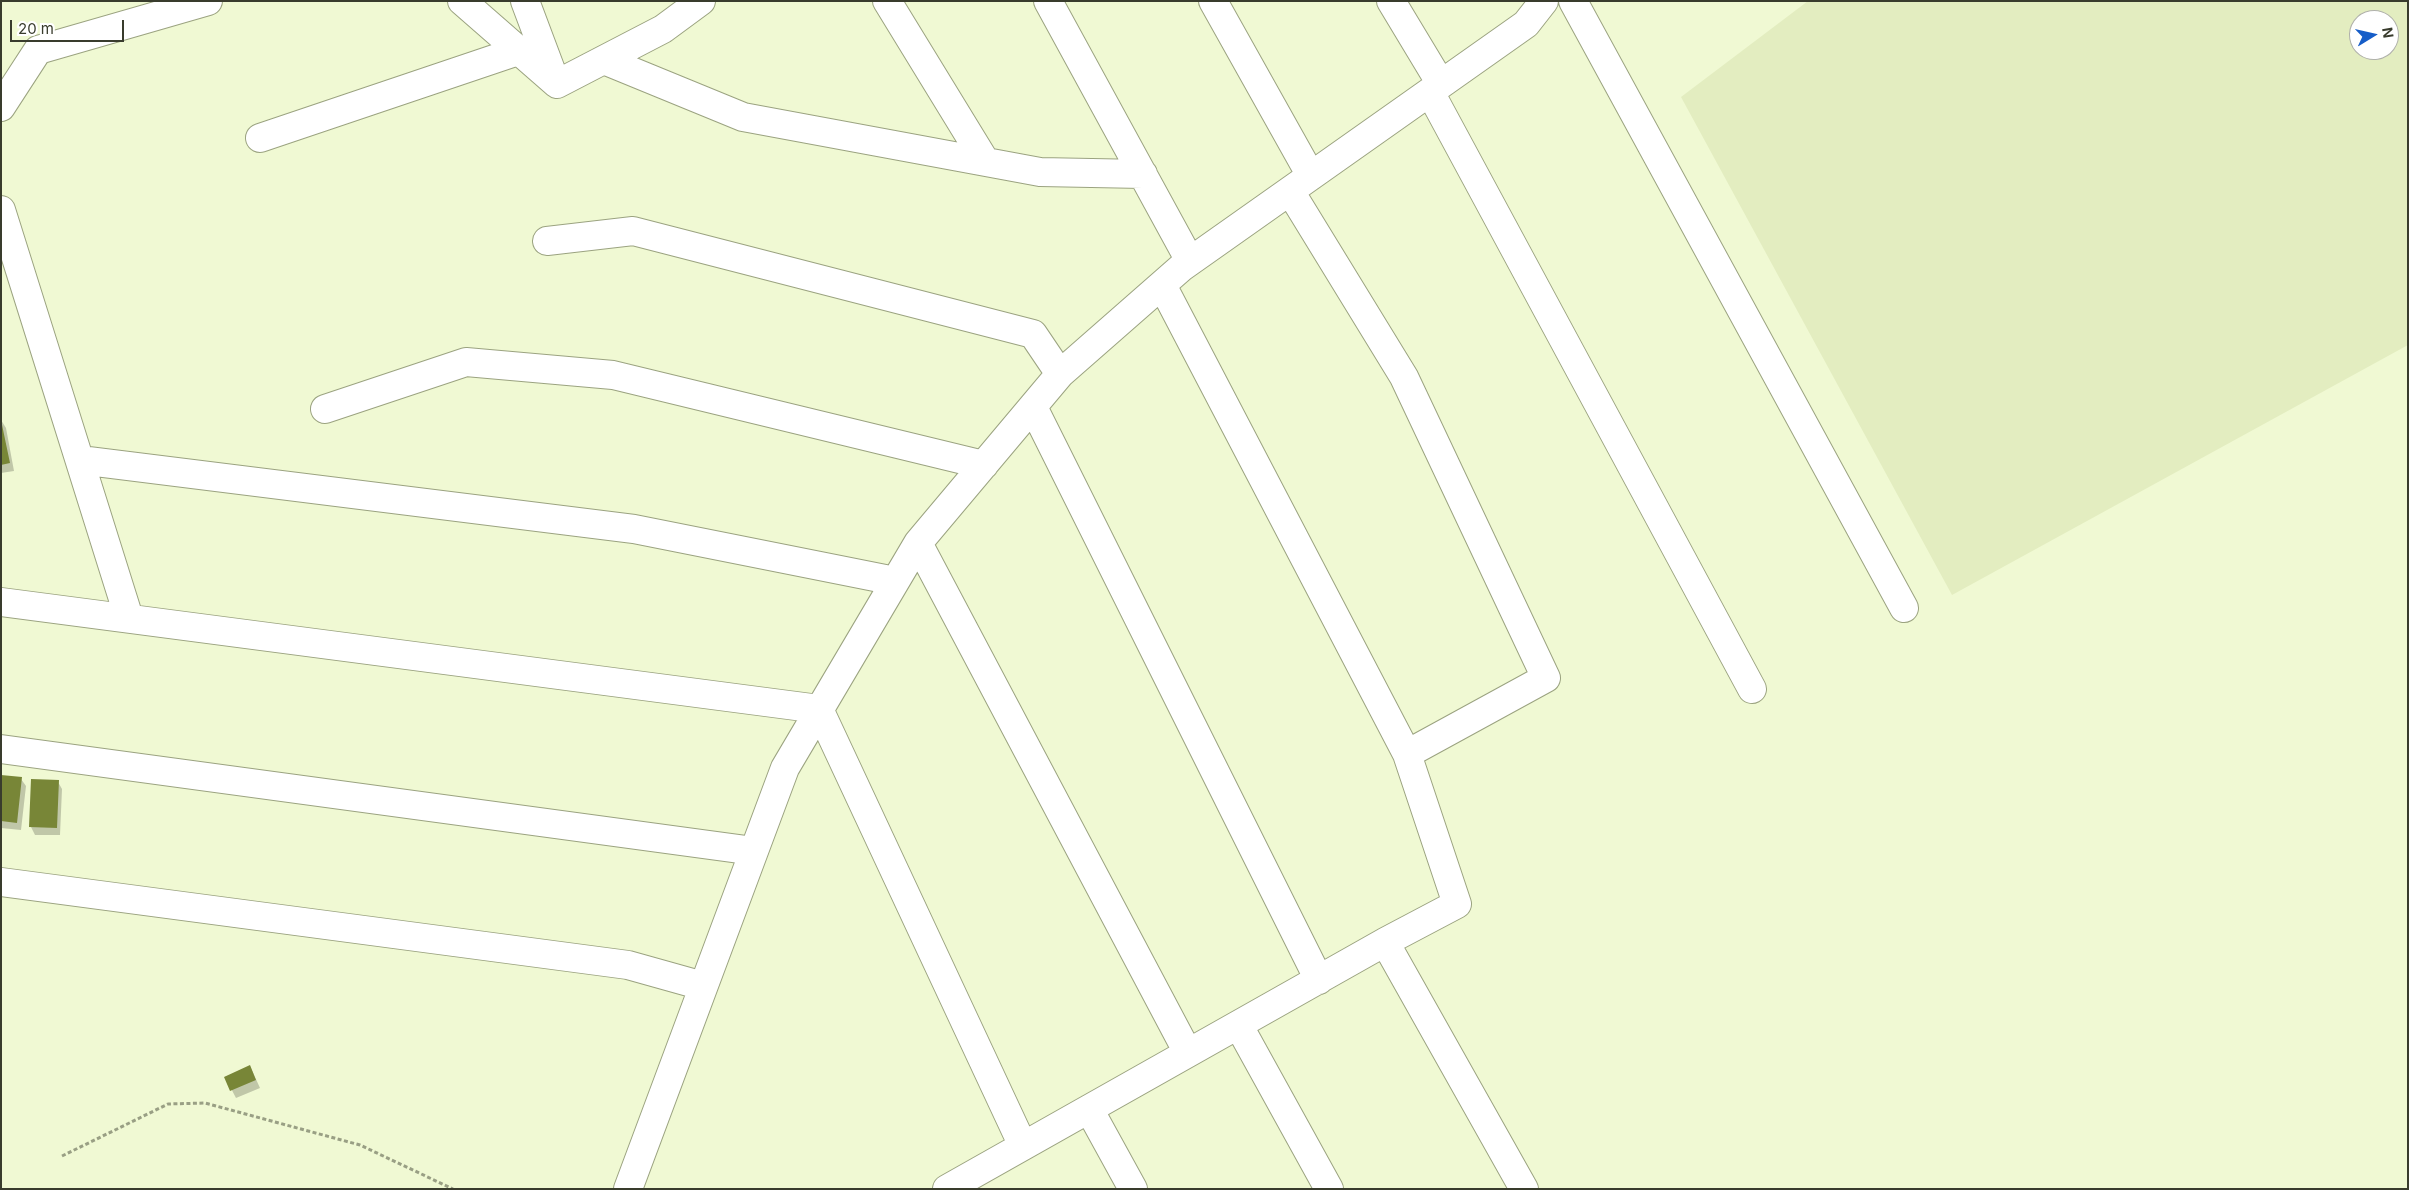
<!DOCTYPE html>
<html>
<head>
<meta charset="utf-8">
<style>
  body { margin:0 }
  #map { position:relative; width:2409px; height:1190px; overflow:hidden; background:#f0f9d3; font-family:Inter,sans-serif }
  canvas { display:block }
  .frame { position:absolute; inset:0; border:2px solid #393c2d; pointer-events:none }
  .north { position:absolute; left:2349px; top:10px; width:50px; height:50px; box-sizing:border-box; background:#fff; border:1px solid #b0b1ab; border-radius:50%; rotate:81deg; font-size:14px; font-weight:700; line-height:20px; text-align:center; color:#393c2d }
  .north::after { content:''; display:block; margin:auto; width:18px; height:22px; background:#165dc8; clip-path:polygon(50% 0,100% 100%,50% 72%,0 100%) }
  .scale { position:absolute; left:10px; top:20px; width:114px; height:22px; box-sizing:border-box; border:2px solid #393c2d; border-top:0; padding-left:6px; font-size:15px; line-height:18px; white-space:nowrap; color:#393c2d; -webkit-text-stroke:4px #fff; paint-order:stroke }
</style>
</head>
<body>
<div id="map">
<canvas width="2409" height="1190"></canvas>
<div class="frame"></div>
<div class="north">N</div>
<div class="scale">20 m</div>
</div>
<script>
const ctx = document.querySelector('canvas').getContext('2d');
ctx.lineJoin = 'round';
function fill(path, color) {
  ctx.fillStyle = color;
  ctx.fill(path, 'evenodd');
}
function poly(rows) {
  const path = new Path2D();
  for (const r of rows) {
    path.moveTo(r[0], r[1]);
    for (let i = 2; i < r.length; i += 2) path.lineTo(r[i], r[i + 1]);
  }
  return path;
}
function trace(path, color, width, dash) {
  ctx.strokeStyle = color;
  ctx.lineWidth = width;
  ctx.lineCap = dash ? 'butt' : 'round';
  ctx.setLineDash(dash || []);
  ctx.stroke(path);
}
const built = poly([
  [1808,1,2408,1,2408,345,1952,595,1681,97],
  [2359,20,2389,20,2389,50,2359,50]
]);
const shadow = poly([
  [1,420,6,428,14,471,1,473],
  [1,776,21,779,26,786,21,830,1,828],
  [32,780,58,782,62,789,60,835,35,835,31,827],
  [250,1066,260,1088,236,1098,225,1077]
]);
const building = poly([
  [1,420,10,463,1,465],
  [1,775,22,777,17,823,1,821],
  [31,779,59,780,57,828,29,827],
  [250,1065,256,1080,230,1091,224,1077]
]);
const path = poly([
  [62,1156,168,1104,205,1103,360,1145,453,1189]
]);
const minor = poly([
  [462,1,557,84,663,29,701,1],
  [525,1,555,81],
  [887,1,985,161],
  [1048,1,1190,261],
  [1213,1,1311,176],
  [1391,1,1441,84],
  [1573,1,1904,608],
  [604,60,743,117,1040,172,1143,174],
  [1430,92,1752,689],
  [1,107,38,50,208,1],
  [260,138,518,51],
  [1290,191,1404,377,1546,678,1407,754],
  [1,210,129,618],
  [547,241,633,231,1033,334,1060,374],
  [1162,285,1407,754,1457,904,1385,942],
  [1033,407,1319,980],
  [325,409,466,362,613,375,984,465],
  [80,460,634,529,895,581],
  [918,543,1188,1053],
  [1,602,819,709,1023,1146],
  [1,749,754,851],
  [1,882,628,965,703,986],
  [1239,1026,1329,1189],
  [1089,1109,1133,1189],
  [628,1189,785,768,918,543,1060,374,1182,267,1526,24,1544,1],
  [947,1189,1385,942,1524,1189]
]);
fill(built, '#e3edc0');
fill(shadow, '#0003');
fill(building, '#788637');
trace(minor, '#9ba380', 30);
trace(path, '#999f84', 3, [4, 2.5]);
trace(minor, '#fff', 28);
</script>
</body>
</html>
